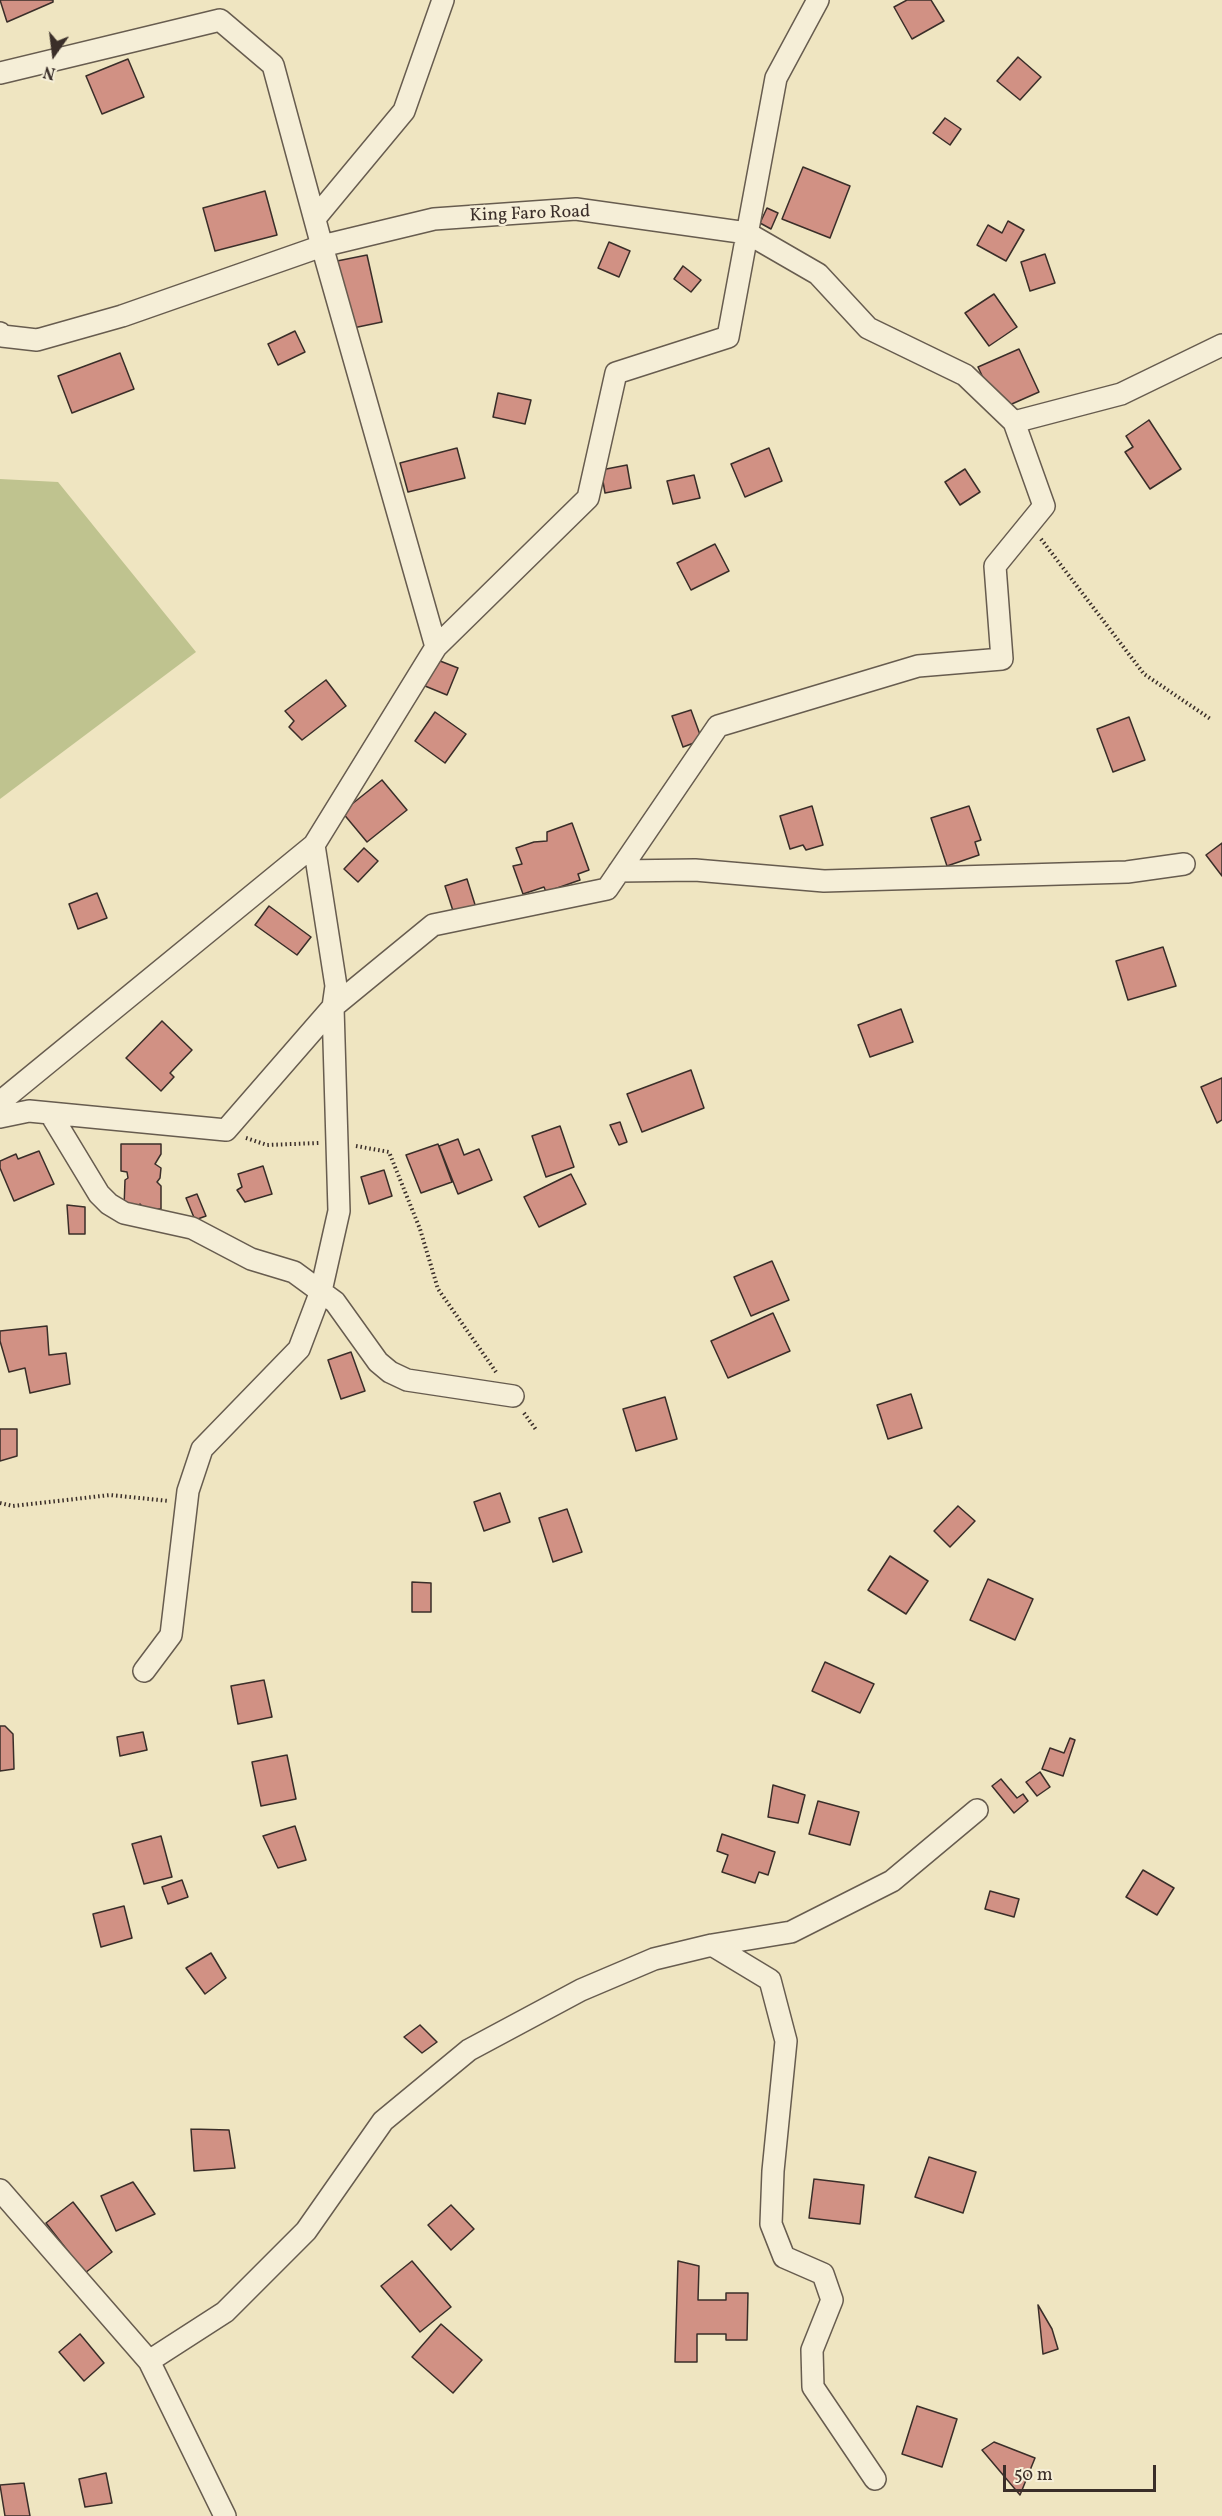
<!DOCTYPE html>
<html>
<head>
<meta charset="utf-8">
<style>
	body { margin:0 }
	#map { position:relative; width:1222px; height:2516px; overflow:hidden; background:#efe5c1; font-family:Vollkorn,serif }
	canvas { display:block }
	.north { position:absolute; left:24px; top:24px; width:60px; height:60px; -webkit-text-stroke:4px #f5eed7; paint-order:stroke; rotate:194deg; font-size:16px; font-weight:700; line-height:24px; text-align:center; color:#3a2e29 }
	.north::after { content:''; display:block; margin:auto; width:21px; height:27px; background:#3a2e29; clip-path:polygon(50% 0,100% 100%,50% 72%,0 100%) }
	.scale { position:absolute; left:1003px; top:2465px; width:153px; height:27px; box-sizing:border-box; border:3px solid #3a2e29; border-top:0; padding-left:8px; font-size:18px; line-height:21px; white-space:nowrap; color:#3a2e29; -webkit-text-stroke:4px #f5eed7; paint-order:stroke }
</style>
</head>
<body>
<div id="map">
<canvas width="1222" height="2516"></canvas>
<div class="north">N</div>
<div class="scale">50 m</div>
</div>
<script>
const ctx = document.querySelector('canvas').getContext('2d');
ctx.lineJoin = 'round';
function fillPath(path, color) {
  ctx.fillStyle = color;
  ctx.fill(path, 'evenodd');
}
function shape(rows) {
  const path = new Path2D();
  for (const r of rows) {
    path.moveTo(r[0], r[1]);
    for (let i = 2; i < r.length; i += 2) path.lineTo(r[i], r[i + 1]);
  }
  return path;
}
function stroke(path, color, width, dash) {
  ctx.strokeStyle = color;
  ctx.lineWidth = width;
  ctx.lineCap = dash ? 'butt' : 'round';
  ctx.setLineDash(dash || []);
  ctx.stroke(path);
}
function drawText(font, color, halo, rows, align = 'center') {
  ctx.font = font + ' Vollkorn,serif';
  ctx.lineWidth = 5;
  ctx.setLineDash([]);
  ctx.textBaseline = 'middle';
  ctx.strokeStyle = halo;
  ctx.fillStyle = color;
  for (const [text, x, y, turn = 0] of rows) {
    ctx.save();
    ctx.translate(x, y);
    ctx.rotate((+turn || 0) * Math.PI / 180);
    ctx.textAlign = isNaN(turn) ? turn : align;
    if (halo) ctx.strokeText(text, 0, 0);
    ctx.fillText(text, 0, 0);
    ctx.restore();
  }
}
fillPath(shape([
	[0,479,58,482,196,652,0,799]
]), '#bfc38f');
const building = shape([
	[0,0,53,0,53,2,7,22,0,0],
	[907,0,931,0,944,21,912,39,894,7,907,0],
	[1018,57,1041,77,1020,100,997,81,1018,57],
	[128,59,144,97,102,114,86,76,128,59],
	[945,118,961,129,950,145,933,133,945,118],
	[803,167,850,186,830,238,782,219,803,167],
	[265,191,277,235,215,251,203,208,265,191],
	[767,208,778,213,771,229,760,223,767,208],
	[1008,221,1024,230,1006,261,977,245,988,225,1002,233,1008,221],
	[609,242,630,251,619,277,598,268,609,242],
	[1045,254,1055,283,1030,291,1021,262,1045,254],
	[367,255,382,322,353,328,337,261,367,255],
	[683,266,701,280,691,292,674,279,683,266],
	[994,294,1017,327,989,346,965,313,994,294],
	[295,331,305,352,278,365,268,344,295,331],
	[1019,349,1039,392,1005,407,991,395,978,367,1019,349],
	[120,353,134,389,72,413,58,376,120,353],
	[498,393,531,400,525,424,493,417,498,393],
	[1149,420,1181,469,1150,489,1125,452,1133,447,1126,436,1149,420],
	[457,448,465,478,408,492,400,463,457,448],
	[769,448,782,481,745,497,731,464,769,448],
	[627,465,631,488,605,493,601,470,627,465],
	[965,469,980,492,960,505,945,482,965,469],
	[694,475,700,498,673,504,667,481,694,475],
	[715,544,729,571,691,590,677,563,715,544],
	[435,659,458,668,447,695,425,686,435,659],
	[326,680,346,706,302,740,289,727,294,721,285,711,326,680],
	[691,710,702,740,683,747,672,716,691,710],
	[435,712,466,734,445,763,415,741,435,712],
	[1129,717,1145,760,1113,772,1097,729,1129,717],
	[382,780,407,810,367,842,342,812,382,780],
	[812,806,823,845,806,850,803,845,790,849,780,816,812,806],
	[969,806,981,840,975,842,979,855,947,866,931,818,969,806],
	[572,823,589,870,578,874,580,880,546,892,544,887,523,894,513,866,522,864,516,848,534,842,547,841,547,832,572,823],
	[1222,843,1222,876,1206,855,1222,843],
	[364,848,378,861,358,882,344,869,364,848],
	[467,879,477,911,455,917,445,886,467,879],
	[97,893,107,918,78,929,69,904,97,893],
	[269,906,311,937,297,955,255,925,269,906],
	[1163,947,1176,986,1128,1000,1116,961,1163,947],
	[901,1009,913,1042,870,1057,858,1025,901,1009],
	[162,1021,192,1050,170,1073,174,1077,161,1091,126,1058,162,1021],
	[691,1070,704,1108,642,1132,627,1094,691,1070],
	[1222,1078,1222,1120,1217,1123,1201,1087,1222,1078],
	[620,1122,627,1142,619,1145,610,1125,620,1122],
	[560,1126,574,1167,546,1177,532,1136,560,1126],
	[458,1139,464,1155,479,1149,492,1180,458,1194,439,1146,458,1139],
	[121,1144,161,1144,161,1154,155,1164,161,1168,160,1178,157,1182,161,1186,161,1209,144,1209,140,1204,135,1208,124,1208,125,1180,128,1178,127,1172,121,1171,121,1144],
	[438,1144,452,1182,421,1193,406,1155,438,1144],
	[39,1151,54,1184,14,1201,0,1168,0,1161,16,1154,18,1159,39,1151],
	[263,1166,272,1194,245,1202,237,1190,242,1187,238,1174,263,1166],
	[384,1170,392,1196,369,1204,361,1177,384,1170],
	[571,1174,586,1204,539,1227,524,1197,571,1174],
	[197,1194,206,1216,195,1220,186,1198,197,1194],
	[67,1205,85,1207,85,1234,69,1234,67,1205],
	[772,1261,789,1300,751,1316,734,1277,772,1261],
	[773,1313,790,1351,728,1378,711,1341,773,1313],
	[47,1326,49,1355,66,1353,70,1384,30,1393,25,1368,9,1372,0,1341,0,1331,47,1326],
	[351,1352,365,1391,341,1399,328,1360,351,1352],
	[911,1394,922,1428,888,1439,877,1405,911,1394],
	[665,1397,677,1439,636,1451,623,1409,665,1397],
	[0,1429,17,1429,17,1456,0,1461,0,1429],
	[500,1493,510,1522,484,1531,474,1502,500,1493],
	[958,1506,975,1521,950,1547,934,1531,958,1506],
	[567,1509,582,1552,553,1562,539,1518,567,1509],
	[890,1556,928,1581,906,1614,868,1590,890,1556],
	[988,1579,1033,1599,1015,1640,970,1620,988,1579],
	[412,1582,431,1583,431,1612,412,1612,412,1582],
	[825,1662,874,1684,860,1713,812,1691,825,1662],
	[264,1680,272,1717,238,1724,231,1686,264,1680],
	[0,1726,5,1726,13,1734,14,1769,0,1771,0,1726],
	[143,1732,147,1750,120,1756,117,1737,143,1732],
	[1070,1738,1075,1740,1063,1776,1042,1769,1050,1748,1064,1753,1070,1738],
	[287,1755,296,1799,261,1806,252,1762,287,1755],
	[1040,1772,1050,1787,1037,1796,1026,1782,1040,1772],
	[1001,1779,1017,1798,1023,1794,1028,1801,1014,1813,992,1786,1001,1779],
	[773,1785,805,1795,798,1823,768,1817,773,1785],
	[818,1801,859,1812,850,1845,809,1834,818,1801],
	[295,1826,306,1860,278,1868,263,1836,295,1826],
	[722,1834,775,1852,768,1875,759,1872,755,1883,722,1872,728,1855,717,1851,722,1834],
	[161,1836,172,1877,144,1884,132,1844,161,1836],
	[1143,1870,1174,1888,1157,1915,1126,1897,1143,1870],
	[182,1880,188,1897,168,1904,162,1887,182,1880],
	[990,1891,1019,1899,1014,1917,985,1909,990,1891],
	[124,1906,132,1938,101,1947,93,1914,124,1906],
	[211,1953,226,1978,205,1994,186,1968,211,1953],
	[420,2025,437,2042,422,2053,404,2037,420,2025],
	[191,2129,229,2130,235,2168,194,2171,191,2129],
	[929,2157,976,2172,963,2213,915,2197,929,2157],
	[814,2179,864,2185,860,2224,809,2218,814,2179],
	[133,2182,155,2214,116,2231,101,2196,133,2182],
	[73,2202,112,2252,85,2273,46,2223,73,2202],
	[451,2205,474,2229,451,2250,428,2225,451,2205],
	[412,2261,451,2307,420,2332,381,2286,412,2261],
	[678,2261,699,2266,698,2300,726,2300,726,2293,748,2293,747,2340,726,2340,726,2334,697,2334,697,2362,675,2362,678,2261],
	[1038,2305,1052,2329,1058,2349,1043,2354,1038,2305],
	[441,2324,482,2360,453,2393,412,2357,441,2324],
	[80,2334,104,2363,84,2381,59,2352,80,2334],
	[917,2406,957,2419,942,2467,902,2454,917,2406],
	[994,2442,1035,2458,1020,2495,982,2450,994,2442],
	[106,2473,112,2503,85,2507,79,2479,106,2473],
	[24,2483,30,2516,5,2516,0,2485,24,2483]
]);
fillPath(building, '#d19184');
stroke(building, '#3a2e29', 1.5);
const minor = shape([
	[0,73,220,20,273,65,322,246,436,647,314,845,0,1102],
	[316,217,404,111,443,0],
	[0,333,2,336,37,340,122,316,322,246,434,219,576,209,747,233,818,274,868,328,965,375,1014,422],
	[436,647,588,498,616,373,728,337,776,78,818,0],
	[619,871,695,870,824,881,1127,872,1184,864],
	[50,1113,99,1194,109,1204,124,1213,192,1228,251,1259,294,1272,335,1302,378,1362,390,1372,407,1380,513,1396],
	[0,1117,29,1111,226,1130,333,1007,433,925,607,889,718,726,918,666,1002,659,995,566,1044,506,1014,422,1121,394,1222,345],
	[144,1671,171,1635,188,1491,202,1449,299,1349,321,1291,339,1211,333,1007,336,986,314,845],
	[712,1945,791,1932,892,1881,977,1810],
	[0,2190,149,2361,225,2516],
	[149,2361,225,2312,306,2231,383,2121,469,2050,581,1990,654,1959,712,1945,770,1980,786,2041,773,2171,771,2224,784,2257,823,2274,832,2300,812,2350,813,2387,875,2479]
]);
stroke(minor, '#675c4f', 24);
stroke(shape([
	[1041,539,1144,674,1212,720],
	[246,1138,267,1145,319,1143],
	[356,1146,389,1152,420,1229,438,1289,496,1372],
	[524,1413,537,1431],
	[0,1503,13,1506,110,1495,169,1501]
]), '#3a2e29', 4, [1.5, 3]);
stroke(minor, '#f5eed7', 21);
drawText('18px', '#3a2e29', '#f5eed7', [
	["King Faro Road",530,215,-2]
]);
</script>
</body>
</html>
